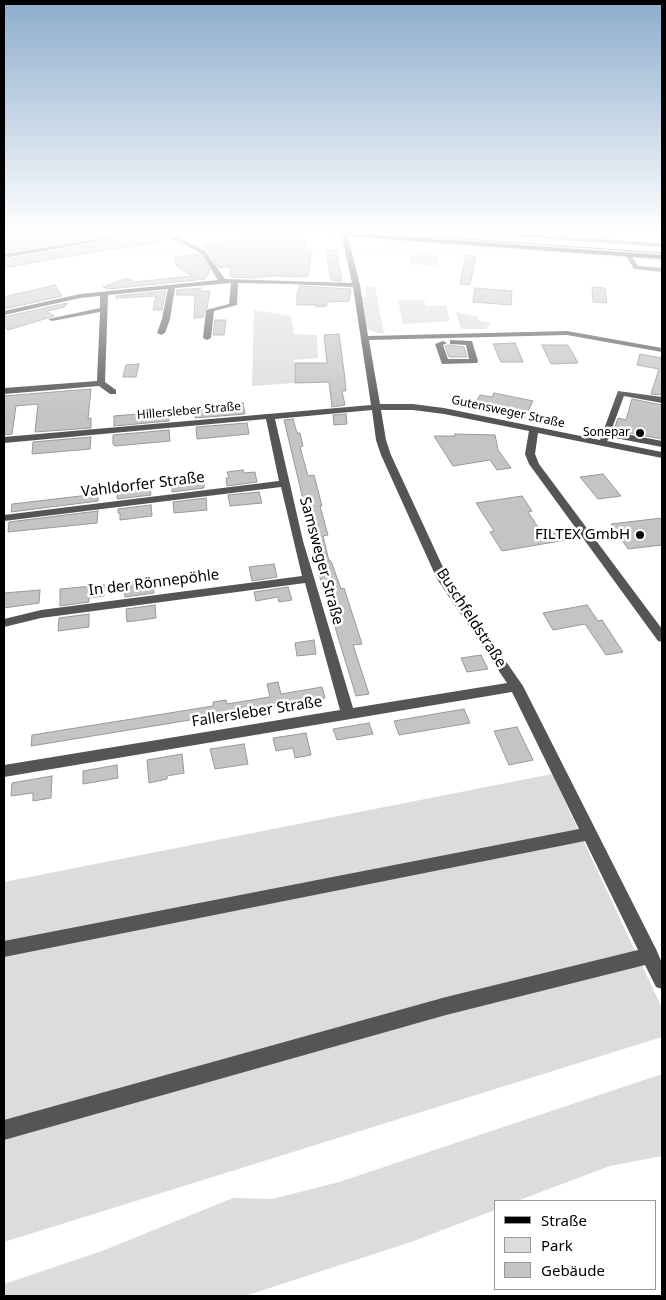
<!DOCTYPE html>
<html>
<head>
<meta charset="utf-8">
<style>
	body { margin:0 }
	#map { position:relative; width:666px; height:1300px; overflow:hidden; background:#fff; font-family:"Noto Sans",sans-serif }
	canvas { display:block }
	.frame { position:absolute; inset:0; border:5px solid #000; pointer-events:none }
	.legend { position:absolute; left:494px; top:1200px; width:162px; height:90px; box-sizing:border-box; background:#fff; border:1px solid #999; margin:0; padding:6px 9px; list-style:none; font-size:15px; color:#000 }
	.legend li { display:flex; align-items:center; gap:10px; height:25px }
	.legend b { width:25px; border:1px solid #999 }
</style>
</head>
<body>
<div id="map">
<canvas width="666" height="1300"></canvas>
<div class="frame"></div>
<ul class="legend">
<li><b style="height:6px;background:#000"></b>Straße</li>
<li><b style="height:14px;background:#dcdcdc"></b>Park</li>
<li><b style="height:14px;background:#c4c4c4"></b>Gebäude</li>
</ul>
</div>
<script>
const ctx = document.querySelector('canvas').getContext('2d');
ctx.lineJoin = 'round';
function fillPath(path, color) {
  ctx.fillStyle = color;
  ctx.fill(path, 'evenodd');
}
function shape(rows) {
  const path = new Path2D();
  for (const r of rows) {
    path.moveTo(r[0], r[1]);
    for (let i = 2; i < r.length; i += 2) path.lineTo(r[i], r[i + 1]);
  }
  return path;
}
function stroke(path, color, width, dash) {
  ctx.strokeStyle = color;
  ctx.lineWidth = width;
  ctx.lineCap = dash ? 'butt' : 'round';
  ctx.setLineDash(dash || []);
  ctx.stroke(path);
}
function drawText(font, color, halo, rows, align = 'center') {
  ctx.font = font + ' "Noto Sans",sans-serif';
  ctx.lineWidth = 5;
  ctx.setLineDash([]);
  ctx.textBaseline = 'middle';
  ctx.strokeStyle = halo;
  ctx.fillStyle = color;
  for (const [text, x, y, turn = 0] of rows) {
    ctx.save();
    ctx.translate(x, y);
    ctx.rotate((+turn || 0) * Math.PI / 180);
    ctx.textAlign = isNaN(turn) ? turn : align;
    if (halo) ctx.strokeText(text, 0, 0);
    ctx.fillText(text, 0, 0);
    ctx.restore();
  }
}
fillPath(shape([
	[412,253,440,255,436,266,408,264],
	[365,287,375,287,384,334,376,333,367,328,362,297,367,296],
	[398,300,424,300,426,306,446,305,450,321,403,324],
	[254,310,291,316,294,334,317,335,318,358,294,360,294,383,252,386],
	[456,312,479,317,477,320,491,323,486,329,461,329],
	[552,774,662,1008,662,1037,4,1242,4,882],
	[662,1074,662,1156,610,1166,517,1201,495,1201,495,1210,411,1242,245,1296,4,1296,4,1284,102,1251,233,1198,272,1199,339,1182]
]), '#dcdcdc');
const building = shape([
	[40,233,122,233,4,252,4,241,40,233],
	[147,233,156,233,160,243,111,249,4,268,4,260,145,235,147,233],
	[251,239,304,239,305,250,312,250,308,277,273,276,255,278,230,277,231,266,219,268,203,244,251,239],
	[326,250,336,250,342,281,331,280,326,250],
	[200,254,210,270,205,279,109,289,103,287,127,278,135,282,192,276,177,266,174,257,200,254],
	[466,255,476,256,470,285,460,284,466,255],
	[55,285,62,296,4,309,4,297,55,285],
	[300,286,351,289,349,301,326,302,327,306,316,307,316,305,297,305,297,294,300,286],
	[592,287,605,288,607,303,593,302,592,287],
	[201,288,199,291,210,291,207,308,205,309,203,317,194,318,195,295,176,295,177,290,201,288],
	[475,288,512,291,511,305,473,302,475,288],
	[166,291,162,310,153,310,156,296,116,298,116,296,166,291],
	[67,303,68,304,64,305,65,307,47,311,54,316,8,330,4,326,4,317,67,303],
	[215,320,226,320,224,335,213,335,215,320],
	[339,334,345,379,346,391,342,391,345,405,332,407,329,382,295,383,295,363,327,363,324,335,339,334],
	[515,343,523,362,501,362,493,344,515,343],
	[448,345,464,347,467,357,449,357,445,346,448,345],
	[542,345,568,345,578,363,551,364,542,345],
	[640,354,662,358,662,395,651,394,659,369,637,365,640,354],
	[139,364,136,377,123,377,126,365,139,364],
	[91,389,88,419,91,418,91,428,35,432,38,404,16,406,12,434,4,435,4,396,91,389],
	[494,393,533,401,524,419,472,408,480,395,492,397,494,393],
	[632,399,662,405,662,439,614,430,618,418,626,420,632,399],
	[243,403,245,414,195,418,194,407,243,403],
	[163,412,168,412,169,421,114,426,114,416,163,412],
	[346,414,347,424,334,425,333,415,346,414],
	[293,419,297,433,300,433,303,446,300,447,308,476,314,475,322,506,320,506,328,535,323,536,329,561,331,561,341,589,344,588,362,644,353,645,369,694,356,696,314,558,317,558,284,420,293,419],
	[247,423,249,434,197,439,196,427,247,423],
	[169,430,170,441,115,446,113,444,113,435,169,430],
	[455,434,495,435,498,450,511,468,497,470,490,460,453,466,434,436,455,436,455,434],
	[91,437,90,449,32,454,33,442,91,437],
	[243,470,244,473,255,472,257,482,227,486,226,478,229,478,227,472,243,470],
	[603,474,621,496,598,499,580,477,603,474],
	[204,482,204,488,172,492,172,486,204,482],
	[150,488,151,495,117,499,117,492,150,488],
	[259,492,262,503,230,506,228,495,259,492],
	[98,494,98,501,11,512,12,504,98,494],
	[522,496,532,511,528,512,542,533,565,529,572,539,502,551,490,532,494,531,476,503,522,496],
	[206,498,207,510,174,513,173,502,206,498],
	[151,505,152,516,120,520,120,513,118,513,118,509,151,505],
	[98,511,97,523,8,532,9,522,98,511],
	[662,518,662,545,628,549,611,524,662,518],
	[274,564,277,577,252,581,249,567,274,564],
	[153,580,154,593,125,597,124,584,153,580],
	[104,585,104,596,89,598,89,602,60,606,60,589,104,585],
	[288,587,292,600,279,602,278,597,256,601,254,592,288,587],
	[40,590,39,603,4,608,4,593,40,590],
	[155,605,156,618,127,622,126,609,155,605],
	[587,605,598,621,602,620,623,652,606,655,585,624,553,630,543,613,587,605],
	[89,614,89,627,58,631,59,618,89,614],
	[314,640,316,654,297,656,295,643,314,640],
	[481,655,488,669,467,672,461,658,481,655],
	[278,682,281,694,322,687,325,698,31,746,32,735,213,706,213,702,226,700,227,704,270,697,267,684,278,682],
	[464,709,470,723,399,735,394,721,464,709],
	[369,723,373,734,337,740,333,729,369,723],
	[517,727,533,760,509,765,494,731,517,727],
	[306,733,311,755,295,758,293,748,276,751,273,738,306,733],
	[244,744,248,764,215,769,210,749,244,744],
	[182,754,184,773,167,776,167,779,149,783,147,760,182,754],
	[117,765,118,778,83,784,83,771,117,765],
	[52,776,51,798,33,801,33,793,11,796,12,783,52,776]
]);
fillPath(building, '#c4c4c4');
stroke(building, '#999', 1);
const major = shape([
	[328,233,354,233,662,255,662,259,331,235,328,233]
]);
stroke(major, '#dbdbdb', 3);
fillPath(shape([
	[132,233,145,233,4,258,4,254,132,233],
	[161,233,169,233,205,251,225,279,352,283,341,233,347,233,360,285,368,336,567,331,662,348,662,352,567,335,369,340,380,404,413,404,444,408,600,440,618,391,662,397,662,403,624,396,611,431,662,441,662,447,610,437,607,441,662,452,662,458,538,433,535,454,539,464,662,629,662,642,658,641,529,464,525,454,529,431,444,414,413,410,381,410,386,440,391,455,448,578,523,686,656,949,662,963,662,989,656,987,645,965,446,1015,4,1140,4,1120,446,997,638,950,585,841,4,957,4,941,579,829,512,692,4,777,4,765,340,710,305,583,41,618,4,627,4,619,41,610,302,576,281,487,4,521,4,515,279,481,266,419,4,443,4,437,371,405,353,287,289,284,238,283,237,305,214,311,211,338,207,340,203,338,206,310,229,304,231,283,175,288,170,319,165,333,161,335,157,333,162,319,168,289,108,295,105,382,116,390,116,394,110,394,99,386,4,394,4,388,97,381,100,312,52,321,48,319,100,308,100,296,80,298,4,315,4,311,80,294,218,280,201,253,161,233],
	[372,410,376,440,381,455,437,579,507,683,353,708,303,541,275,419,372,410],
	[488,233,515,233,662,243,662,247,491,235,488,233],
	[626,253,630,253,638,266,662,268,662,272,634,269,625,254,626,253],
	[450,340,472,341,478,361,477,363,442,364,435,344,443,341,447,343,443,345,448,359,469,359,466,345,450,344,450,340]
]), '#555');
fillPath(major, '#000');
stroke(shape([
	[380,233,662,253]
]), '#000', 1);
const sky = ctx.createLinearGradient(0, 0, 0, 415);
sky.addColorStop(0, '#8cadcc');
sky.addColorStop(0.56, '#fff');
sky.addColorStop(1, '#ffffff00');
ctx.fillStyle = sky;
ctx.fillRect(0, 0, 666, 415);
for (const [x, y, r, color] of [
	[640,433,5,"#000"],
	[640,535,5,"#000"]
]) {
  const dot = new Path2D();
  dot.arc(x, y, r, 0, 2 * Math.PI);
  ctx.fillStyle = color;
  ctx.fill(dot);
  stroke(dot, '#fff', 2);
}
drawText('12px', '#000', '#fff', [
	["Hillersleber Straße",189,411,-5],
	["Gutensweger Straße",508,412,12]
]);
drawText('12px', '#000', '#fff', [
	["Sonepar",630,433]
], 'right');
drawText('15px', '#000', '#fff', [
	["Vahldorfer Straße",143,485,-7],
	["Samsweger Straße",321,561,75],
	["In der Rönnepöhle",154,583,-7],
	["Buschfeldstraße",471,618,57],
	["Fallersleber Straße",257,712,-9]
]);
drawText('15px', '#000', '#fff', [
	["FILTEX GmbH",630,535]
], 'right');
</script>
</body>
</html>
